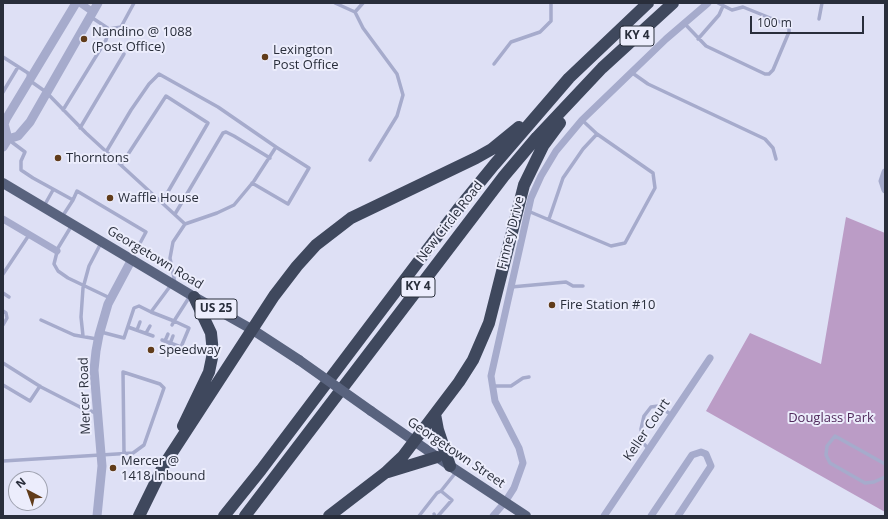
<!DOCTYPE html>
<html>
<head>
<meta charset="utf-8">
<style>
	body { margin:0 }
	#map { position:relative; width:888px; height:519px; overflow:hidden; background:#dee0f5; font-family:"Open Sans",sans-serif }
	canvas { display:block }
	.frame { position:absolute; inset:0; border:4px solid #292e3b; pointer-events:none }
	.north { position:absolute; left:8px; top:471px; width:40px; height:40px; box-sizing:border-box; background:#ecedfc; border:1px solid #9ea1af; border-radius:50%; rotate:319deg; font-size:11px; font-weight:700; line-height:16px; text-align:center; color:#292e3b }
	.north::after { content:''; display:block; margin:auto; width:14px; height:18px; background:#613c1a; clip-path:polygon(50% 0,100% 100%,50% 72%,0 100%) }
	.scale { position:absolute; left:750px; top:16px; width:114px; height:18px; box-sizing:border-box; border:2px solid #292e3b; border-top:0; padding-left:5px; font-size:12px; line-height:14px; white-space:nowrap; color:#292e3b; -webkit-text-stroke:3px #ecedfc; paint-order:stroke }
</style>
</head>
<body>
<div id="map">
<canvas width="888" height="519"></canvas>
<div class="frame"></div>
<div class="north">N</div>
<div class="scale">100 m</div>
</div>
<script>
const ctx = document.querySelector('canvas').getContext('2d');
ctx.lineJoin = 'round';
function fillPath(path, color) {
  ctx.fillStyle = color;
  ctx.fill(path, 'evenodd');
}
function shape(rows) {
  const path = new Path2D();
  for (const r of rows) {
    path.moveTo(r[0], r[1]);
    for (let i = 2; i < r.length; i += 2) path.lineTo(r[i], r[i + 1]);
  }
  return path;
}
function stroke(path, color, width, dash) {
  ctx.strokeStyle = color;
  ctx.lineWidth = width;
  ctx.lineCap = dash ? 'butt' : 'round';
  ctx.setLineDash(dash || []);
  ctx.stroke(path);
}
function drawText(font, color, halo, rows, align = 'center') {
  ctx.font = font + ' "Open Sans",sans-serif';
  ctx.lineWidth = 4;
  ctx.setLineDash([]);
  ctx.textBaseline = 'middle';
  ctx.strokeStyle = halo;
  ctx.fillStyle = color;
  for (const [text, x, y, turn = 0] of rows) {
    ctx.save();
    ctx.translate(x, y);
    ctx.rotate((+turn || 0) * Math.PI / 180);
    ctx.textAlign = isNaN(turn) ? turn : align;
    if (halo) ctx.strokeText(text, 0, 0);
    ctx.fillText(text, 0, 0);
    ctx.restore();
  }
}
fillPath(shape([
	[846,217,885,233,885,512,706,411,750,333,821,364]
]), '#bb9cc6');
stroke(shape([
	[335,3,355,12,363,3],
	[355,12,363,28,397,74,403,95,397,116,370,160],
	[91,17,109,29,121,27,134,3],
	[819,19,822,3],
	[684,23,706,46,765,74,769,74,773,70,789,32,789,29,785,24,743,7,732,10,718,3],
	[698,39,719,15,723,6],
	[3,57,28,73,29,80,46,92,86,133,185,224],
	[494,64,511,42,540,32,551,21,551,3],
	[631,72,648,84,765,139,773,148,776,159],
	[3,92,18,67],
	[63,110,106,40,109,29],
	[582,120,597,134],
	[80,128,124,54],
	[9,140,25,152,21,161,21,170,33,178,73,200,77,191,146,232,132,258],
	[106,152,131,110,149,84,159,74,218,107,276,147,254,181,234,205,217,213,185,224,173,242,170,258,175,283],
	[121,165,166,96,208,123,162,202],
	[252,183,288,204,309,168,276,147],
	[44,206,53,190],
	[528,211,611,246,625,243,655,188,653,173,597,134,583,149,563,178,549,219],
	[175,214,223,133,226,132,234,136,270,158],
	[62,217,73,200],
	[72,225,58,248,54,264,58,271,68,278,110,298],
	[3,274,29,235],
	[511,287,566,282,573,286,583,286],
	[3,293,9,297],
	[3,311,6,313,7,318,3,325],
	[151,312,174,321,190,296],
	[41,320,74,335,97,339],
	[128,327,153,336],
	[137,330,140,322],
	[101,332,124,338,134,308,139,306,151,312,171,285],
	[146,333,150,326],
	[83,336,81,317,83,288,89,266,101,243],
	[162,340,181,347,189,328,174,321,172,325],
	[165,341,168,334],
	[170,344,173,336],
	[3,363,41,387,80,407,96,413],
	[3,385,30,401,40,386],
	[493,386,511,386,523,378,529,377],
	[649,449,643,443,641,429,644,416,651,407,658,406,672,415],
	[3,461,133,453,144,445,164,388,160,384,123,372,124,453],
	[885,464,835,436,827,446,826,455,830,463,865,483,874,482,885,477],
	[434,514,435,516],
	[419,516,437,493,441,491],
	[438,516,452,500,441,491,457,471]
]), '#a6abcc', 3.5);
stroke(shape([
	[80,3,93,12],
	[885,172,882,181,885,190],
	[3,219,57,251],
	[493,516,505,502,514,488,523,463,519,448,495,401,491,376,531,198,541,176,556,151,582,120,666,39,708,3],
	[604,516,710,358],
	[651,516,692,455,701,452,706,454,711,466,678,516]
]), '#a6abcc', 7);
stroke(shape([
	[8,139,4,124,6,119,76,3],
	[3,147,8,139,18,136,30,122,98,3],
	[97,516,102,466,94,370,96,351,99,335,108,304,132,259]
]), '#a6abcc', 9);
stroke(shape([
	[3,183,191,295,253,330,299,360],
	[371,411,450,466,526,516]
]), '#59637e', 10);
stroke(shape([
	[435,414,438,430,450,466],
	[183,426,209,372,213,353,211,333,194,297],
	[388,472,437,457],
	[139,516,164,465,274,296,297,266,316,245,351,218,476,158,492,149,519,127],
	[224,516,261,470,458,209,494,165,569,78,648,3],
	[245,516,504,176,537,137,602,68,673,3],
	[329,516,385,473,403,456,459,382,473,360,489,323,524,185,543,146,560,123]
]), '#3f485d', 12);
stroke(shape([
	[299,360,371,411]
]), '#59637e', 10);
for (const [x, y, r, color] of [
	[84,39,4,"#613c1a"],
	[265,57,4,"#613c1a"],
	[58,158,4,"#613c1a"],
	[110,198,4,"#613c1a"],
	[552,305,4,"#613c1a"],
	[151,350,4,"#613c1a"],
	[113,468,4,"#613c1a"]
]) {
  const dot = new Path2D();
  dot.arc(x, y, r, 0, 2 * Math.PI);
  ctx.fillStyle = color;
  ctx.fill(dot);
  stroke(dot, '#ecedfc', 1.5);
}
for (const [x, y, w] of [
	[637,36,34],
	[418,287,34],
	[216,309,42]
]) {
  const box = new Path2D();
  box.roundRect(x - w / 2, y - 10, w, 20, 3);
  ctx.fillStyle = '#ecedfc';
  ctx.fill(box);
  stroke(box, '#292e3b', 1);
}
drawText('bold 12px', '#292e3b', null, [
	["KY 4",637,36],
	["KY 4",418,287],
	["US 25",216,309]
]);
drawText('13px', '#292e3b', '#ecedfc', [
	["Nandino @ 1088",92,32],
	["(Post Office)",92,47],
	["Lexington",273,50],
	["Post Office",273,65],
	["Thorntons",66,158],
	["Waffle House",118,198],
	["Fire Station #10",560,305],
	["Speedway",159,350],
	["Mercer @",121,461],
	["1418 Inbound",121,476]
], 'left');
drawText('13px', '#292e3b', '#ecedfc', [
	["New Circle Road",450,222,-52],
	["Finney Drive",511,233,-76],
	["Georgetown Road",155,258,31],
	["Mercer Road",85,396,-92],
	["Keller Court",647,430,-56],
	["Georgetown Street",456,453,34]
]);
drawText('13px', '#512a5c', '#ecedfc', [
	["Douglass Park",831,418]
]);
</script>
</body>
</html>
